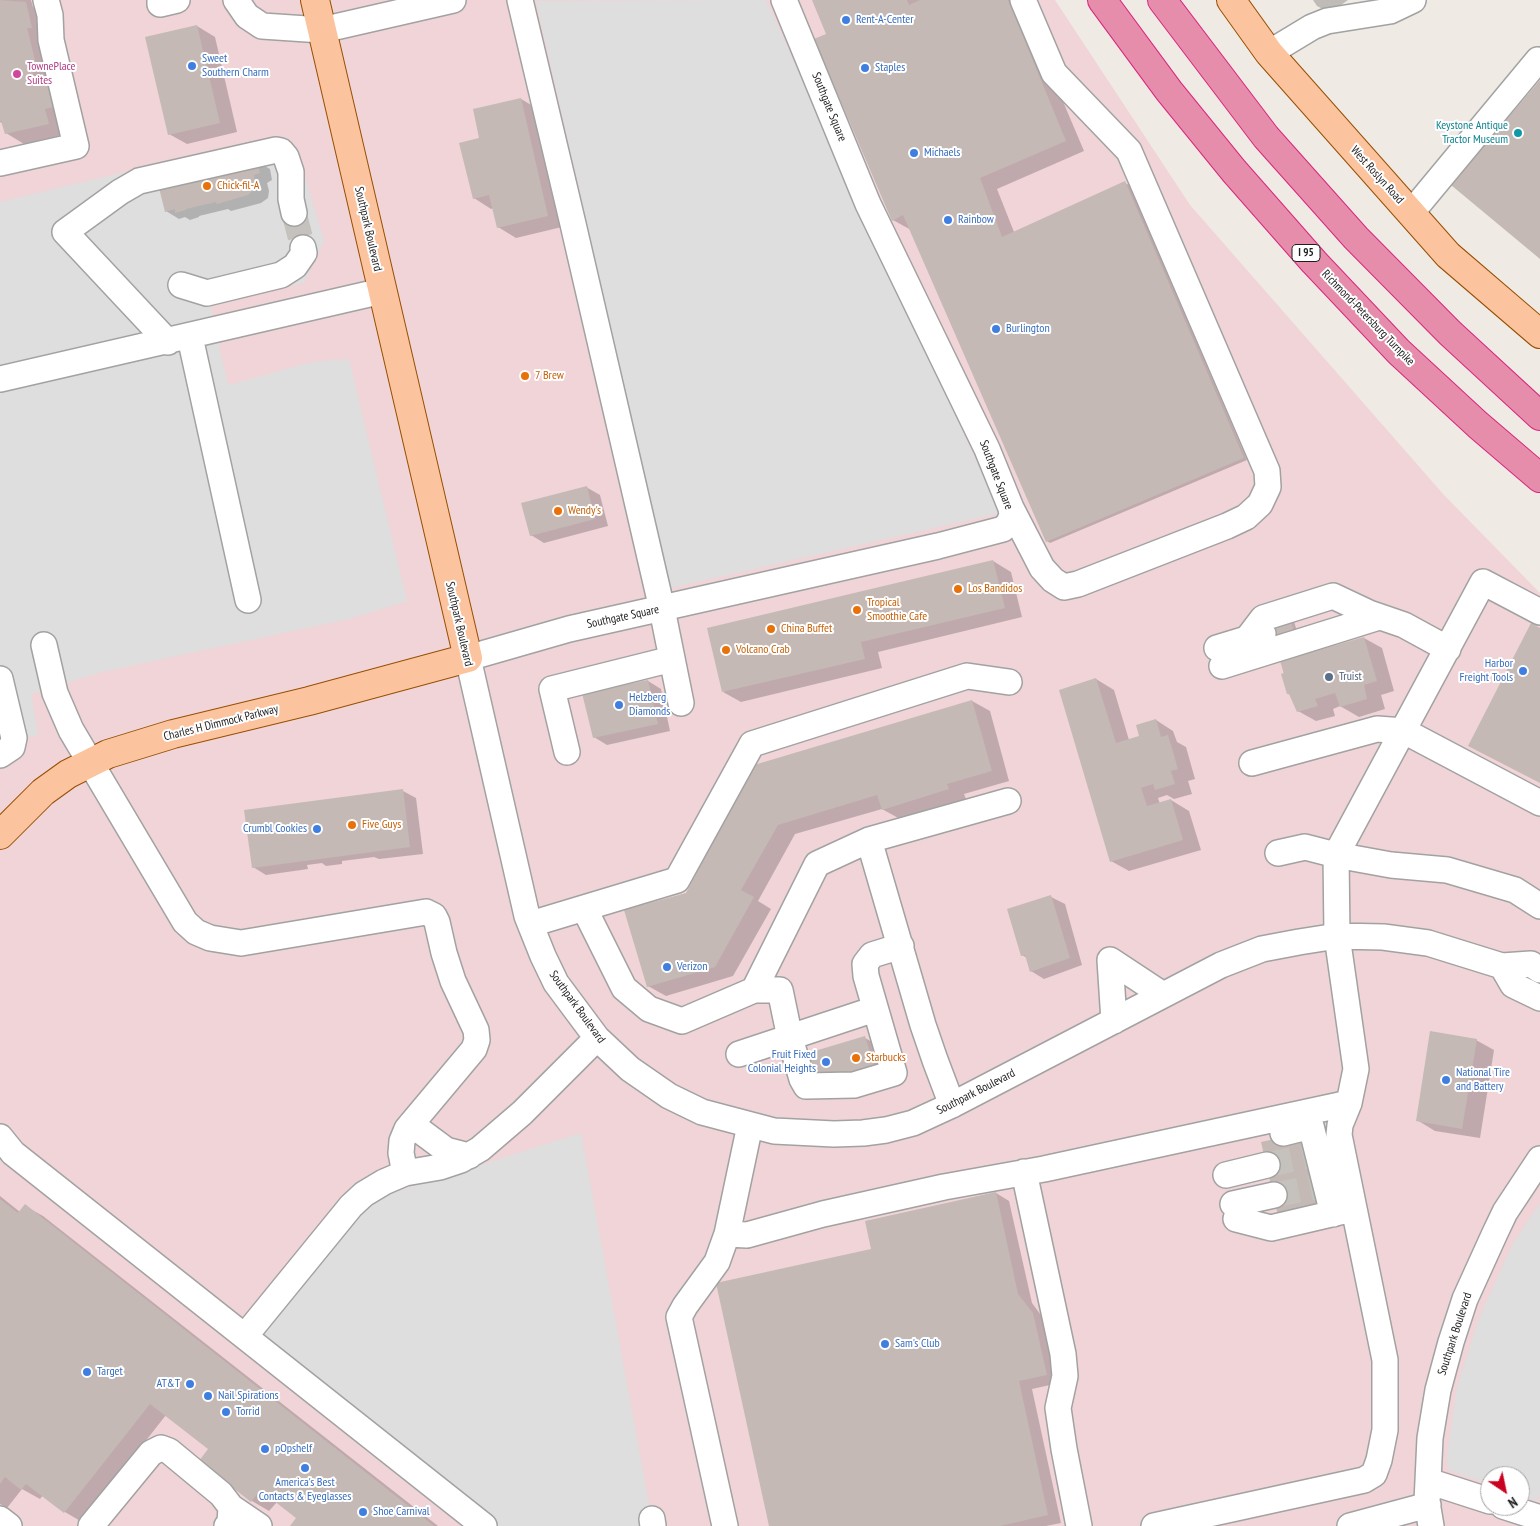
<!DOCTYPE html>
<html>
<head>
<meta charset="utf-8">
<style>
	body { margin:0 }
	#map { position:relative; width:1540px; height:1526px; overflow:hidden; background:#efeae4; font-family:"PT Sans Narrow",sans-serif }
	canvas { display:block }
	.north { position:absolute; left:1480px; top:1466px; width:50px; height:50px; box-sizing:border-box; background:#fff; border:1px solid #a5a5a5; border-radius:50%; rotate:146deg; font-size:14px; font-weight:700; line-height:20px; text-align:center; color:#1e1e1e }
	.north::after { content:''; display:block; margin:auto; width:18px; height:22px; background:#ca0221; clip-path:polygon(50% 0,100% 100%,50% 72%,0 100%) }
</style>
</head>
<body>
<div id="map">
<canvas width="1540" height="1526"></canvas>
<div class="north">N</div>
</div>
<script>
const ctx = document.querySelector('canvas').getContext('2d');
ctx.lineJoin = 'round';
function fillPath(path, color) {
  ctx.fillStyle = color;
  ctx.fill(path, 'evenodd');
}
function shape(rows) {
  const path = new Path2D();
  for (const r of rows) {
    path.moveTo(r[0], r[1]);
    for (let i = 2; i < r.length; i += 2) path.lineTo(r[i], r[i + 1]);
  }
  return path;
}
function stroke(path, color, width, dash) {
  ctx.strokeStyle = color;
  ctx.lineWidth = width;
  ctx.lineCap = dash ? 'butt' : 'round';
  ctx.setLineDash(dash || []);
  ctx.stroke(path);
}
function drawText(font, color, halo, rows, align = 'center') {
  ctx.font = font + ' "PT Sans Narrow",sans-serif';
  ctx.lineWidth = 4;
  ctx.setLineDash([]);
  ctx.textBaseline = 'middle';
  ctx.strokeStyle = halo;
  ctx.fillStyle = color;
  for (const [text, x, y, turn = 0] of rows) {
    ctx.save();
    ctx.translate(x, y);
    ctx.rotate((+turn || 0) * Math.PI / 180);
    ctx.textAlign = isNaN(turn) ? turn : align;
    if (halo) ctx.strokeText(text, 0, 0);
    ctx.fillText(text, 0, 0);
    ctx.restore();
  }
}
fillPath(shape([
	[0,0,1055,0,1190,205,1444,495,1540,593,1540,1526,0,1526],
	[1490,1476,1520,1476,1520,1506,1490,1506]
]), '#f0d4d7');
fillPath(shape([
	[766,0,1000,513,671,588,536,1],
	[263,139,303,169,324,241,304,283,210,303,228,385,312,362,349,359,407,601,349,619,102,672,31,694,38,735,0,745,0,202],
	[581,1133,653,1526,470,1526,239,1349,351,1206],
	[1540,1203,1540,1494,1538,1501,1520,1495,1520,1476,1490,1476,1490,1484,1448,1470,1447,1456,1457,1387,1479,1318,1513,1243]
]), '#dedede');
fillPath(shape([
	[0,0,31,0,33,7,44,13,66,134,24,144,6,133,4,124,0,122],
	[813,0,1020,0,1084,151,997,189,1014,232,1125,183,1129,185,1247,460,1050,543,1047,541,911,230,893,220,828,34],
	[1313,0,1348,0,1330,13,1317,6],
	[197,26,215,37,237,132,187,144,169,134],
	[521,99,538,109,566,226,516,238,498,227,494,208,491,209,474,198,481,139],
	[257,162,270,169,272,180,267,183,269,191,268,198,261,203,231,211,228,209,199,216,199,217,190,220,185,217,179,219,166,211],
	[586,487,600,495,608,526,544,543,531,535],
	[993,561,1011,572,1022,617,878,652,882,668,741,702,723,692],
	[1293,618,1304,655,1364,638,1382,648,1394,691,1381,695,1385,709,1359,717,1340,706,1333,709,1335,716,1316,721,1298,711,1291,695,1288,694,1273,621],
	[1096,679,1114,690,1129,740,1140,737,1156,720,1173,731,1177,742,1186,747,1195,779,1188,781,1192,794,1174,799,1167,795,1158,798,1160,804,1171,800,1189,811,1201,850,1129,871,1111,861],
	[648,681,661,689,670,731,607,745,594,737],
	[972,701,990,711,1009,781,964,794,966,799,900,819,882,809,795,834,758,901,771,909,733,976,666,996,648,986,687,894,755,766],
	[403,791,416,798,423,854,379,859,374,857,342,861,342,864,326,866,322,863,307,865,308,869,266,875,253,867],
	[1051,897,1065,904,1082,965,1044,979,1031,971,1027,958,1022,955],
	[865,1038,874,1043,884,1076,826,1084],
	[1476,1040,1494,1050,1480,1138,1435,1131,1417,1120],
	[996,1193,1009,1201,1032,1303,1046,1322,1059,1383,1032,1389,1061,1523,1046,1526,770,1526,872,1250],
	[0,1196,20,1212,25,1206,43,1216,438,1526,291,1526,297,1518,277,1502,269,1511,252,1501,210,1449,166,1415,82,1522,65,1512,43,1495,40,1499,22,1489,7,1508,0,1504]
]), '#0003');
fillPath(shape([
	[0,0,26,2,32,28,27,28,36,64,31,65,36,85,47,83,53,107,45,109,49,124,5,134,1,121,0,121],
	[812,0,907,0,909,5,920,0,1008,0,1066,141,980,178,1002,237,1125,181,1244,458,1046,542,903,215,892,221,814,39,826,34],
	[197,25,220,123,168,135,145,37],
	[1540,80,1540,259,1451,185],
	[521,98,548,216,497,228,489,195,473,199,459,143,479,138,473,109],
	[257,160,260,173,254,175,256,187,248,195,217,204,216,202,186,209,186,210,175,213,175,209,165,212,158,184],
	[587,486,595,519,530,536,521,503],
	[993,560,1005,608,861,642,865,659,722,692,707,628],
	[1289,615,1301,655,1364,637,1377,681,1364,685,1367,699,1340,707,1335,693,1315,699,1318,706,1297,712,1289,694,1287,694,1281,674,1284,673,1280,661,1283,660,1271,620],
	[1531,623,1540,628,1540,783,1468,746],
	[1096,678,1116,743,1139,736,1136,725,1156,719,1161,737,1168,735,1178,769,1171,771,1175,784,1155,790,1153,784,1141,788,1147,806,1171,799,1183,840,1110,862,1059,690],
	[648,680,658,724,593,738,582,693],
	[972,700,992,771,947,784,949,789,882,810,877,795,778,825,741,890,754,897,715,967,647,987,624,910,686,893,754,765],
	[403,789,410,847,252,868,244,810],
	[1051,895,1070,958,1030,972,1025,955,1021,956,1007,909],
	[1430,1031,1477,1039,1462,1129,1416,1121],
	[865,1036,876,1072,846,1081,844,1071,816,1080,808,1053],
	[1302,1133,1320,1210,1279,1220,1261,1142],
	[996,1192,1018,1294,1033,1313,1047,1375,1019,1381,1048,1515,1000,1526,769,1526,716,1283,871,1249,865,1221],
	[0,1199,18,1213,25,1204,434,1526,290,1526,296,1518,260,1490,251,1502,199,1461,208,1449,150,1404,64,1513,26,1484,21,1490,5,1477,0,1484]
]), '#c4b9b4');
stroke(shape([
	[294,213,303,248],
	[1267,1165,1308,1156],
	[1274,1195,1315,1187]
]), '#c5c1bc', 25, [25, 12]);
const minor = shape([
	[160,0,160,4,177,0],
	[236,0,247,16,262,26,322,30,453,0],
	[520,0,573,224,662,609,681,703],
	[784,0,868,204,987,449,1011,508,1012,515,1009,523,1003,529,938,546,569,629,468,658,527,916,543,956,556,983,597,1038,630,1069,669,1096,702,1112,774,1131,834,1134,863,1133,886,1130,913,1123,952,1105,1221,965,1262,949,1299,942,1337,936,1383,937,1428,943,1502,966,1531,964,1540,970],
	[1269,53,1312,27,1327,21,1390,11,1413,0],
	[0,163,76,146,51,40,50,15,46,0],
	[1411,213,1538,60],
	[181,285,207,293,281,275,295,266,304,253,303,248],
	[190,337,248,600],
	[168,342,65,232,120,192,139,181,276,150,281,151,286,157,291,172,291,199,294,213],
	[0,379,382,291],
	[1011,508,1042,568,1053,580,1064,587,1078,584,1227,526,1246,517,1260,504,1268,487,1267,471,1129,151,1054,73,1023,0],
	[1540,612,1483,582,1336,855,1391,865,1447,870,1515,890,1540,906],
	[1247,639,1263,618,1333,596,1369,613,1404,625,1448,649],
	[44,645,55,693,71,730,185,922,196,932,210,938,241,943,426,912,434,916,437,922,444,953,453,981,476,1030,477,1040,474,1049,407,1129,402,1141,401,1153,405,1173],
	[1217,648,1263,634],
	[1222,666,1379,617],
	[0,679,14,738,12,747,0,755],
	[567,752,552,689,672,659],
	[1252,763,1377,729,1404,731,1540,803],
	[869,840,923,1025,935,1060,952,1105],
	[584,908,624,988,649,1009,682,1021,754,990,817,864,869,840,1008,801],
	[531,924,677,880,752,744,967,676,1009,682],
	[1502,966,1513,985,1540,998],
	[754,990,780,990,790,1038,802,1079,806,1086,854,1085,894,1073,866,976,865,964,872,955,901,946],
	[1114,1021,1110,960,1163,995],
	[739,1054,875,1009],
	[411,1124,446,1150,469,1156],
	[1283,1133,1311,1126,1333,1214],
	[0,1137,13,1153,484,1526],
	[1024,1172,1063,1354,1065,1376,1058,1408,1064,1449,1079,1526],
	[1226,1175,1267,1165],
	[1233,1204,1274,1195],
	[1236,1219,1271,1228,1348,1210],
	[727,1234,747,1235,823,1214,944,1187,1044,1169,1349,1103],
	[245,1336,351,1206,364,1194,384,1182,405,1173,440,1167,461,1160,480,1149,522,1113,597,1038],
	[1428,1481,1490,1501],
	[1503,1506,1540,1518],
	[231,1507,259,1526],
	[0,1519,9,1526],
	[652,1519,653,1526],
	[91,1526,151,1453,161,1448,169,1451,221,1494,231,1507,230,1523,227,1526],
	[725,1526,679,1317,685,1306,717,1262,727,1234,750,1125],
	[1154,1526,1364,1480,1374,1474,1379,1460,1385,1430,1385,1360,1339,1135,1340,1125,1349,1103,1356,1069,1337,936,1336,855,1305,847,1278,853],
	[1350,1526,1428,1505],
	[1431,1526,1427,1502,1430,1438,1438,1390,1451,1342,1465,1299,1495,1233,1505,1212,1540,1159]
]);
const major = shape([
	[1231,0,1269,53,1448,255,1540,334],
	[0,835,43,792,68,774,108,754,173,734,309,701,468,658,315,0]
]);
const highway = shape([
	[1102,0,1169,91,1234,171,1314,262,1399,352,1478,425,1540,478],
	[1162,0,1266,137,1356,238,1450,333,1540,416]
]);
stroke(minor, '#a2a2a2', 28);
stroke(major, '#974f02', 30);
stroke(highway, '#d9267e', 30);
stroke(minor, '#fff', 25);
stroke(major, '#fbc49e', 28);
stroke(highway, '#e68dab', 28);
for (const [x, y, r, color] of [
	[846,20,5,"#3f7fe0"],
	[192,66,5,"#3f7fe0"],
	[865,68,5,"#3f7fe0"],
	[17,74,5,"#d1479c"],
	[1518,133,5,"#0f9aa8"],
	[914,153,5,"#3f7fe0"],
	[207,186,5,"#e8710a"],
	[948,220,5,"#3f7fe0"],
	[996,329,5,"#3f7fe0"],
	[525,376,5,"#e8710a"],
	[558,511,5,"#e8710a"],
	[958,589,5,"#e8710a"],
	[857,610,5,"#e8710a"],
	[771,629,5,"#e8710a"],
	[726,650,5,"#e8710a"],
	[1523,671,5,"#3f7fe0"],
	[1329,677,5,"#5c6f8a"],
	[619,705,5,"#3f7fe0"],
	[352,825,5,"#e8710a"],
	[317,829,5,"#3f7fe0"],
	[667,967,5,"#3f7fe0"],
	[856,1058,5,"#e8710a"],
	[826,1062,5,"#3f7fe0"],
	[1446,1080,5,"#3f7fe0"],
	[885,1344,5,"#3f7fe0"],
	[87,1372,5,"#3f7fe0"],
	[190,1384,5,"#3f7fe0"],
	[208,1396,5,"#3f7fe0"],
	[226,1412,5,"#3f7fe0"],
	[265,1449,5,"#3f7fe0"],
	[305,1468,5,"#3f7fe0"],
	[363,1512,5,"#3f7fe0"]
]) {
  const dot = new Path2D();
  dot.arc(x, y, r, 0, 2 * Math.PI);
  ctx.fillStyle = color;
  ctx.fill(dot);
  stroke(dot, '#fff', 2);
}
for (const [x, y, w] of [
	[1306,253,28]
]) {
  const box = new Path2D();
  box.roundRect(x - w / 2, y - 8.5, w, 17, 4);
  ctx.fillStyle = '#fff';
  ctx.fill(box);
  stroke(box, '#1e1e1e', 1);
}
drawText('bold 11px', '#1e1e1e', null, [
	["I 95",1306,253]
]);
drawText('12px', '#366cbe', '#fff', [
	["Rent-A-Center",856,20],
	["Sweet",202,59],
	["Southern Charm",202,73],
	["Staples",875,68],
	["Michaels",924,153],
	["Rainbow",958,220],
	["Burlington",1006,329],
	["Harbor",1513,664,"right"],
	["Freight Tools",1513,678,"right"],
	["Helzberg",629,698],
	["Diamonds",629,712],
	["Crumbl Cookies",307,829,"right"],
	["Verizon",677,967],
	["Fruit Fixed",816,1055,"right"],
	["Colonial Heights",816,1069,"right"],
	["National Tire",1456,1073],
	["and Battery",1456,1087],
	["Sam's Club",895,1344],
	["Target",97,1372],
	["AT&T",180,1384,"right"],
	["Nail Spirations",218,1396],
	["Torrid",236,1412],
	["pOpshelf",275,1449],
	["America's Best",305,1483,"center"],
	["Contacts & Eyeglasses",305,1497,"center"],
	["Shoe Carnival",373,1512]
], 'left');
drawText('12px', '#b23c85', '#fff', [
	["TownePlace",27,67],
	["Suites",27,81]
], 'left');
drawText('12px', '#1e1e1e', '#fff', [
	["Southgate Square",829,107,68],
	["West Roslyn Road",1377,175,48],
	["Southpark Boulevard",368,229,77],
	["Richmond-Petersburg Turnpike",1368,318,46],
	["Southgate Square",996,475,69],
	["Southgate Square",623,617,-12],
	["Southpark Boulevard",459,624,77],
	["Charles H Dimmock Parkway",221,723,-14],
	["Southpark Boulevard",577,1007,54],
	["Southpark Boulevard",976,1092,-27],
	["Southpark Boulevard",1455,1334,-72]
]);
drawText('12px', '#0d838f', '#fff', [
	["Keystone Antique",1508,126],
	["Tractor Museum",1508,140]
], 'right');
drawText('12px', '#c56008', '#fff', [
	["Chick-fil-A",217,186],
	["7 Brew",535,376],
	["Wendy's",568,511],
	["Los Bandidos",968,589],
	["Tropical",867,603],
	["Smoothie Cafe",867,617],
	["China Buffet",781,629],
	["Volcano Crab",736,650],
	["Five Guys",362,825],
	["Starbucks",866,1058]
], 'left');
drawText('12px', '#4e5e75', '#fff', [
	["Truist",1339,677]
], 'left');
</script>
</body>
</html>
